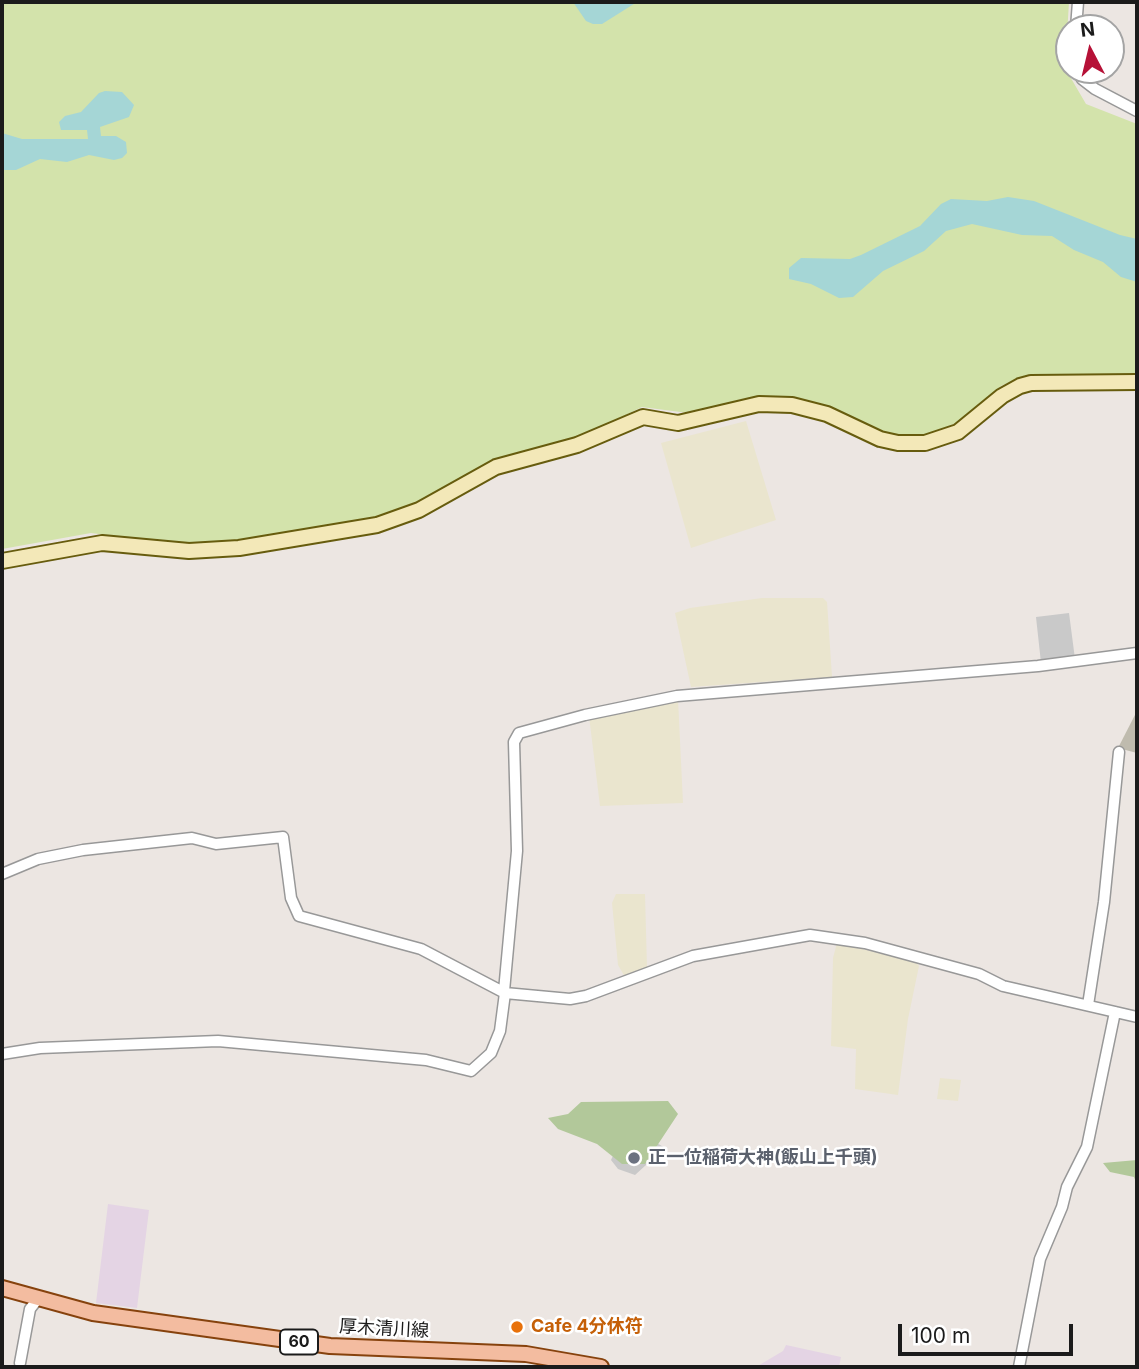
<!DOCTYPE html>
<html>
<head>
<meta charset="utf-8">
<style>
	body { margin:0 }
	#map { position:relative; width:1139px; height:1369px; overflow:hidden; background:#ece6e2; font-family:Inter,sans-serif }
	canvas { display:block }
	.frame { position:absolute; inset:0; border:4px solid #1b1b1b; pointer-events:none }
	.north { position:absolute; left:1055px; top:14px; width:70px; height:70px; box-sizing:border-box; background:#fff; border:2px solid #a4a4a4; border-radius:50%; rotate:353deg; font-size:19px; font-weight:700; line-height:28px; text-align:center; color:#1b1b1b }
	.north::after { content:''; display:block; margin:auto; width:24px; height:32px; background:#b61137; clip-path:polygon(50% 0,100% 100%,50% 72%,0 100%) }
	.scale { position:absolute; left:898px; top:1324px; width:175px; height:32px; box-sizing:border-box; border:4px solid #1b1b1b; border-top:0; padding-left:9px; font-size:21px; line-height:24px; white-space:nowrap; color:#1b1b1b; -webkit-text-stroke:5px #fff; paint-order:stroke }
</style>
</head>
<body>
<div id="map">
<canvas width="1139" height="1369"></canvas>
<div class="frame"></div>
<div class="north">N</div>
<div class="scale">100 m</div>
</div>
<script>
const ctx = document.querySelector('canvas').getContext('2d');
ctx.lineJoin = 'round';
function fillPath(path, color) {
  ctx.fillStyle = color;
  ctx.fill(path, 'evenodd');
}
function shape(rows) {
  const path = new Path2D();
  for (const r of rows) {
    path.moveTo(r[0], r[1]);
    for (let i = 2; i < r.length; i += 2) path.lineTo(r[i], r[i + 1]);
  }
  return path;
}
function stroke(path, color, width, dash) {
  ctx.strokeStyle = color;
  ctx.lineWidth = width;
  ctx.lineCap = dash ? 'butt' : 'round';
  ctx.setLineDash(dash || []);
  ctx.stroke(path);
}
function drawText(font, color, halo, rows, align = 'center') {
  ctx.font = font + ' Inter,"Noto Sans JP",sans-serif';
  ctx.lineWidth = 5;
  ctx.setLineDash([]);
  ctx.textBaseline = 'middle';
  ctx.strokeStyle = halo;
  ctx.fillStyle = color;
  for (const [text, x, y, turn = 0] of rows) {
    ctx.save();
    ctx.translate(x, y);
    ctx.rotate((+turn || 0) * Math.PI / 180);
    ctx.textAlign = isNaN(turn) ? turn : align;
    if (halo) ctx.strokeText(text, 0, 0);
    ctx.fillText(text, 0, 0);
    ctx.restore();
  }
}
fillPath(shape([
	[108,1204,149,1210,137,1308,96,1303],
	[786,1345,841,1357,839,1367,756,1367,783,1351]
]), '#e4d4e4');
fillPath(shape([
	[1069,613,1075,659,1041,663,1036,617],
	[657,1143,665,1148,665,1154,657,1155,635,1175,618,1169,611,1160,618,1145]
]), '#c9c9c9');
fillPath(shape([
	[1137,711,1137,753,1118,748]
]), '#bfbbae');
fillPath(shape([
	[746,421,776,520,691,548,661,443],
	[762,598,823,598,827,602,832,677,691,687,675,613,690,608],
	[678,699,683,803,600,806,589,716],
	[616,894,645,894,647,968,625,977,618,965,612,903],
	[837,943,916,962,919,966,908,1019,898,1095,855,1089,856,1049,831,1046,833,958],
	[940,1078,961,1080,958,1101,937,1099]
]), '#eae5ce');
fillPath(shape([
	[2,2,1069,2,1065,68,1086,104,1137,124,1137,374,1033,375,1016,379,1001,386,961,421,929,434,912,437,893,436,823,405,798,399,774,397,742,399,688,413,642,407,593,431,479,467,414,505,373,519,228,542,161,542,91,533,2,549]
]), '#d3e3ab');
fillPath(shape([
	[668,1101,678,1114,645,1164,622,1164,597,1144,558,1129,548,1118,568,1114,581,1102],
	[1137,1160,1137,1185,1134,1177,1110,1172,1103,1163]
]), '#b2c89a');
fillPath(shape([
	[573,2,637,2,602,24,593,24,586,21],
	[105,91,122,92,134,105,129,117,100,127,101,136,116,136,126,142,127,153,122,158,114,160,89,155,67,162,40,159,16,170,2,170,2,133,22,139,88,139,87,130,61,130,59,122,65,116,81,112,99,93],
	[1008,197,1034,201,1120,235,1137,239,1137,282,1121,277,1103,262,1074,250,1052,236,1022,235,972,224,946,231,924,251,883,271,853,297,839,298,811,284,789,279,789,268,801,258,850,259,861,255,920,226,941,204,951,199,987,201]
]), '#a5d6d6');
const street = shape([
	[1076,28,1078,2],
	[1077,70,1082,79,1095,89,1137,111],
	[2,874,38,859,83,850,192,838,216,844,283,837,291,898,299,916,421,949,505,993,570,999,586,996,693,956,810,935,865,943,979,974,1003,986,1137,1017],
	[504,991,517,851,514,742,519,733,585,715,677,696,1038,666,1137,653],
	[1088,1005,1104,902,1119,752],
	[2,1054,40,1048,218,1041,426,1060,471,1071,491,1053,500,1031,505,993],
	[20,1363,30,1309,37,1300],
	[1019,1367,1040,1259,1062,1207,1067,1187,1087,1147,1115,1012]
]);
const secondary = shape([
	[2,561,102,543,189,551,239,548,377,525,419,510,496,467,577,445,643,417,678,423,759,404,792,405,827,414,880,439,898,443,925,443,958,432,1002,396,1020,386,1031,383,1137,382]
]);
const primary = shape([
	[2,1288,93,1313,330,1346,526,1354,601,1367]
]);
stroke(street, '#989898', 13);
stroke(secondary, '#675c0e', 18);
stroke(primary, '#86420d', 18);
stroke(street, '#fff', 10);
stroke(secondary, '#f3e8b8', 14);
stroke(primary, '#f3bca0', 14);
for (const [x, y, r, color] of [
	[634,1158,7,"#6b7280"],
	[517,1327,7,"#e8710a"]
]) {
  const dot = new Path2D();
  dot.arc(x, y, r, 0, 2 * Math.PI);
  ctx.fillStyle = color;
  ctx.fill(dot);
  stroke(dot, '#fff', 2.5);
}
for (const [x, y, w] of [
	[299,1342,38]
]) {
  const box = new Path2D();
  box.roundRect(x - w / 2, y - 12.5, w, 25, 5);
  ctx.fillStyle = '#fff';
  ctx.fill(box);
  stroke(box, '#1b1b1b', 2);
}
drawText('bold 16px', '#1b1b1b', null, [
	["60",299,1342]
]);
drawText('bold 18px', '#5b616d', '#fff', [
	["正一位稲荷大神(飯山上千頭)",648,1158]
], 'left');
drawText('bold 18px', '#c56008', '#fff', [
	["Cafe 4分休符",531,1327]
], 'left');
drawText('18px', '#1b1b1b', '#fff', [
	["厚木清川線",384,1329,3]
]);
</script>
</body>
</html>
